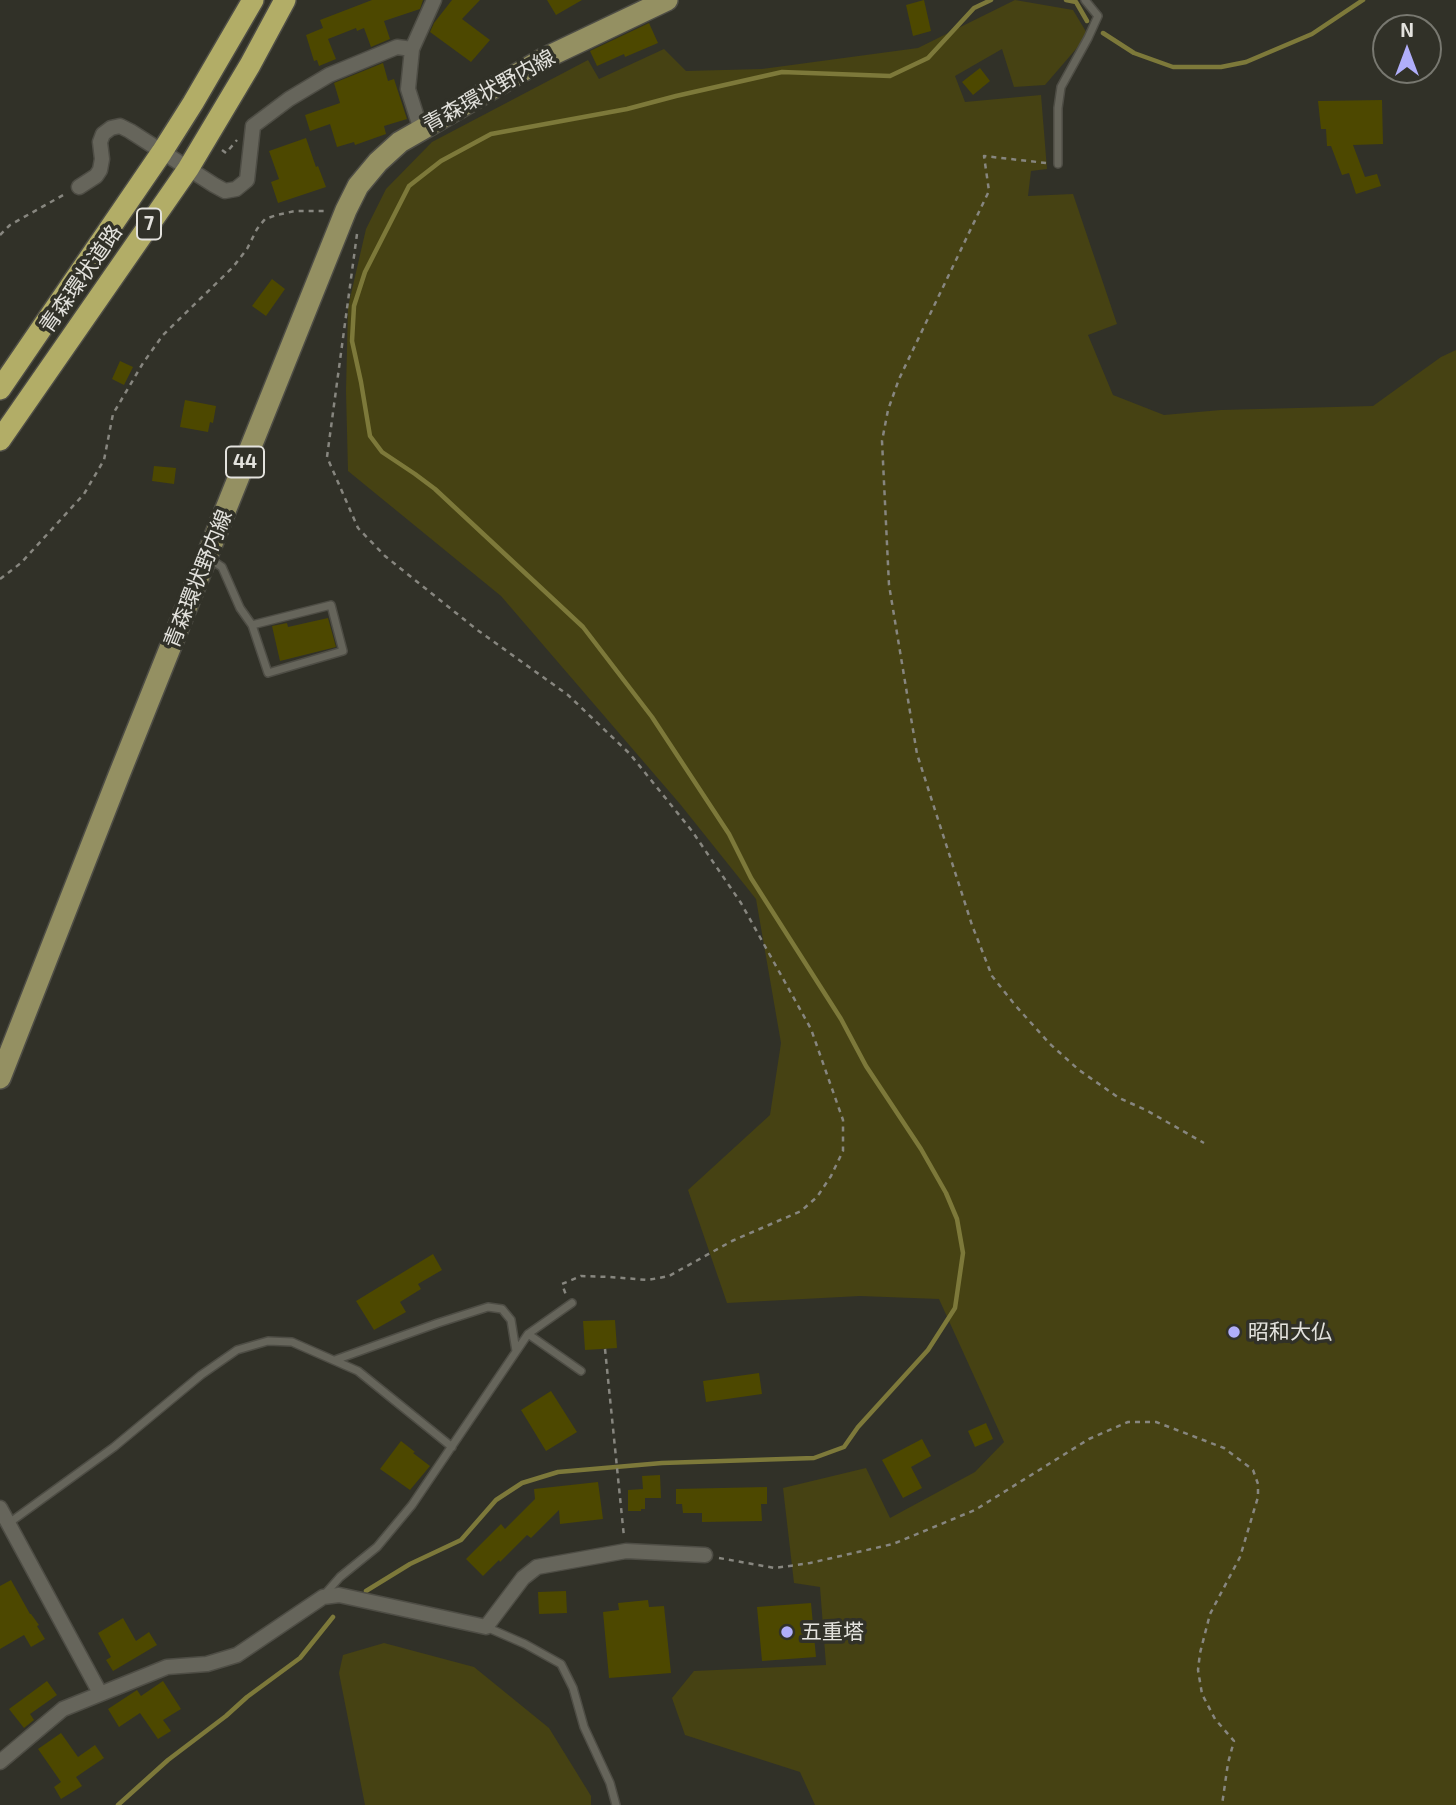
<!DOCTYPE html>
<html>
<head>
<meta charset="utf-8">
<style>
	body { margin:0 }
	#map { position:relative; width:1456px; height:1805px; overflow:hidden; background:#313128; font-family:"Exo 2",sans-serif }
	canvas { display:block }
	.north { position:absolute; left:1372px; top:14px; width:70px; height:70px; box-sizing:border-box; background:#313128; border:2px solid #787870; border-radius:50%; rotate:0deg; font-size:19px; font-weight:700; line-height:28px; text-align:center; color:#e3e2dd }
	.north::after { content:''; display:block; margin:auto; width:24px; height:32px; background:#b0aefa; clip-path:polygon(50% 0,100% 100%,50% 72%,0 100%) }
</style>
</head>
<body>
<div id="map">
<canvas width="1456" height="1805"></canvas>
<div class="north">N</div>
</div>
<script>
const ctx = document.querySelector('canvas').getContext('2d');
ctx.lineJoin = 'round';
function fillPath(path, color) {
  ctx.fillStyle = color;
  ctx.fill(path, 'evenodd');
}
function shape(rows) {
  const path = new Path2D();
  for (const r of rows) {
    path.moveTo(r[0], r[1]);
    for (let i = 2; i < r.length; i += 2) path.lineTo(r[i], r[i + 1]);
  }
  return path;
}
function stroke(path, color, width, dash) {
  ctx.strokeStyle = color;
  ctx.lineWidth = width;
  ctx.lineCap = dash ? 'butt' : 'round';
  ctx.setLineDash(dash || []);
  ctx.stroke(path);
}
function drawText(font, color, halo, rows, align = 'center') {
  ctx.font = font + ' "Exo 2","Noto Sans JP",sans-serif';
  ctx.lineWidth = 7;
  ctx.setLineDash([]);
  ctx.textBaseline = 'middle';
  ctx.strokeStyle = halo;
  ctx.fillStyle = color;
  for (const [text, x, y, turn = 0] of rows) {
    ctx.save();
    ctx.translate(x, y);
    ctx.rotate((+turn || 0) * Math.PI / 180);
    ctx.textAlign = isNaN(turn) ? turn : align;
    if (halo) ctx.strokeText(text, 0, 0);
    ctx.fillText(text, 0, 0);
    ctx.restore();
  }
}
fillPath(shape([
	[1015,0,1073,10,1088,35,1045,85,1014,87,1002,49,955,76,965,102,1041,95,1047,169,1031,171,1028,196,1073,194,1117,324,1088,335,1113,395,1164,415,1221,410,1373,406,1441,357,1456,350,1456,1805,815,1805,800,1772,685,1735,672,1698,694,1671,826,1665,820,1587,794,1583,783,1488,866,1468,890,1518,975,1472,1004,1442,939,1299,860,1296,727,1303,688,1190,770,1115,781,1043,756,899,680,804,501,596,348,471,346,391,348,307,366,229,386,189,432,142,588,60,599,79,664,49,686,71,762,69,918,48],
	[384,1643,474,1667,549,1728,591,1796,591,1805,365,1805,339,1673,343,1655]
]), '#464213');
stroke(shape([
	[1066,0,1076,2,1087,21],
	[1103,33,1134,53,1173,67,1221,67,1246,62,1312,34,1363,0],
	[366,1591,410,1564,461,1540,496,1500,522,1483,558,1472,662,1463,814,1458,844,1447,858,1427,928,1350,955,1308,963,1253,957,1219,946,1193,921,1149,866,1066,841,1019,751,878,729,834,652,717,583,627,435,489,415,474,382,452,370,436,361,382,352,341,354,306,365,272,409,186,441,161,491,134,627,109,676,96,782,72,890,76,928,58,974,8,991,0],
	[118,1805,168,1760,226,1716,247,1697,300,1658,333,1617]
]), '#7d793a', 4.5);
fillPath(shape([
	[372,0,423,0,420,9,384,21,390,39,371,47,364,28,357,31,356,28,328,39,336,59,319,66,317,60,314,61,306,35,323,28,320,20],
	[452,0,480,0,462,19,490,40,471,62,430,32,434,23],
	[547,0,582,0,556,15],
	[924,0,931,31,913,36,906,5],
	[649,23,658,43,625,57,624,54,597,66,590,51],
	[383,63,388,81,394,79,407,119,384,126,386,134,355,145,354,142,337,147,330,124,310,131,305,115,340,103,334,83],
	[980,68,990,81,973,95,962,82],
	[1382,100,1383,144,1353,145,1365,177,1377,174,1381,186,1356,194,1349,173,1342,175,1331,146,1327,146,1326,129,1321,129,1318,101],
	[306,138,316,167,318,166,326,187,278,203,271,182,279,179,269,151],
	[272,279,285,289,266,316,252,306],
	[120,361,133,367,124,385,112,379],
	[185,400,216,406,213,423,210,422,208,432,180,427],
	[154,466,176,468,174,484,152,481],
	[328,618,336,647,280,661,272,626,287,623,288,627],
	[433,1254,442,1270,418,1284,421,1289,400,1302,406,1312,374,1330,356,1301],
	[615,1320,617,1348,585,1350,583,1321],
	[759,1373,762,1394,706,1402,703,1381],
	[551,1391,577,1432,546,1451,521,1410],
	[986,1423,993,1439,975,1447,968,1431],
	[922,1439,931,1456,911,1467,922,1488,903,1498,882,1460],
	[401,1441,415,1452,413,1453,430,1466,410,1490,380,1469],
	[660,1475,661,1498,645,1498,645,1509,641,1509,641,1511,628,1511,628,1490,643,1489,642,1476],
	[598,1482,603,1519,560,1524,559,1510,531,1538,527,1535,500,1562,499,1560,483,1576,466,1559,501,1524,505,1529,535,1499,534,1489],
	[767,1487,767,1504,761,1504,762,1521,702,1522,702,1513,683,1513,682,1504,676,1504,676,1489],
	[11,1580,30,1614,31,1614,39,1625,37,1626,45,1639,31,1647,24,1635,0,1649,0,1586],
	[566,1591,567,1613,539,1614,538,1592],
	[648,1600,649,1607,664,1606,671,1673,609,1678,603,1612,619,1610,618,1603],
	[811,1603,816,1657,762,1661,757,1607],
	[123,1618,136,1641,149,1632,157,1645,113,1671,106,1660,111,1657,98,1633],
	[47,1681,57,1695,30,1714,34,1720,24,1728,9,1709],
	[163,1681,181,1709,163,1720,171,1731,158,1739,140,1713,119,1727,108,1709,137,1690,141,1696],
	[61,1733,78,1757,95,1745,104,1758,76,1777,82,1786,61,1799,54,1787,61,1782,38,1749]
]), '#4d4800');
const lane = shape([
	[1058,164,1058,108,1061,87,1088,38,1098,16,1085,0],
	[210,559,222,567,240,608,252,625,268,673,343,651,331,605,252,625],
	[528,1334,572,1303],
	[335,1360,438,1323,488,1307,502,1309,511,1320,516,1351],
	[9,1523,114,1447,201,1375,237,1350,268,1341,292,1342,358,1371,452,1447],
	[325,1594,340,1577,377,1547,412,1505,528,1334,581,1371],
	[486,1627,525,1644,561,1664,573,1688,584,1727,610,1783,616,1805]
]);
const street = shape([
	[421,130,408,89,412,49,434,0],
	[79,187,96,176,100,170,102,159,100,142,103,134,111,128,120,126,130,131,214,185,225,191,236,189,247,180,253,126,289,99,329,75,397,47,412,49],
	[0,1508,100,1693],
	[0,1762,63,1709,167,1667,207,1664,237,1655,323,1597,339,1595,486,1627,523,1578,537,1567,626,1551,705,1555]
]);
const primary = shape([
	[0,1078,119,775,346,210,358,186,378,162,400,142,421,130,543,59,667,0]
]);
const highway = shape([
	[0,389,162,152,193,103,253,0],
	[0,440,188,169,250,65,285,0]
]);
stroke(lane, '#4e4d45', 10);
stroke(street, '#4e4d45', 17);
stroke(primary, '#4e4d45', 24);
stroke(highway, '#4e4d45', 24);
stroke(shape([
	[222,150,226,153,237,140],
	[1046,163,984,156,989,191,899,379,888,410,882,441,889,585,917,754,972,925,992,976,1015,1005,1050,1044,1079,1070,1119,1098,1146,1110,1204,1143],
	[357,234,327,457,358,528,385,556,476,629,568,695,630,754,692,831,741,903,811,1029,843,1120,843,1151,831,1176,817,1197,801,1211,732,1241,669,1276,648,1280,610,1277,581,1276,562,1284,566,1295],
	[0,235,10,225,65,194],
	[0,579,21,563,84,494,104,460,113,414,143,363,163,335,233,267,247,249,257,229,265,219,277,215,295,211,327,211],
	[605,1349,624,1537],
	[719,1558,775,1568,810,1563,893,1544,975,1510,1089,1439,1128,1422,1156,1422,1224,1448,1253,1470,1258,1484,1258,1497,1240,1557,1210,1614,1200,1653,1198,1670,1202,1694,1215,1719,1234,1741,1228,1763,1222,1805]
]), '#87867f', 2.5, [5, 5]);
stroke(lane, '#66655b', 7);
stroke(street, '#66655b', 14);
stroke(primary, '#949062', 21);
stroke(highway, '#b2ad67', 21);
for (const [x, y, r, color] of [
	[1234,1332,7,"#b0aefa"],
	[787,1632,7,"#b0aefa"]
]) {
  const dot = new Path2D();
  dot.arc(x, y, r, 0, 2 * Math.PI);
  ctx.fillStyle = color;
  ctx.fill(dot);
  stroke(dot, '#313128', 2.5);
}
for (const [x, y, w] of [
	[149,224,24],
	[245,462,38]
]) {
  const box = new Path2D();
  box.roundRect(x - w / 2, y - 15.5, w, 31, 5);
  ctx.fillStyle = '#313128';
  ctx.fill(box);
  stroke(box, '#e3e2dd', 2);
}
drawText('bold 19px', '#e3e2dd', null, [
	["7",149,224],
	["44",245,462]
]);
drawText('21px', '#e3e2dd', '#313128', [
	["青森環状野内線",489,91,-29],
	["青森環状道路",81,279,-55],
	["青森環状野内線",198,579,-68]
]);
drawText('21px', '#e3e2dd', '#313128', [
	["昭和大仏",1248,1332],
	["五重塔",801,1632]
], 'left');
</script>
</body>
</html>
